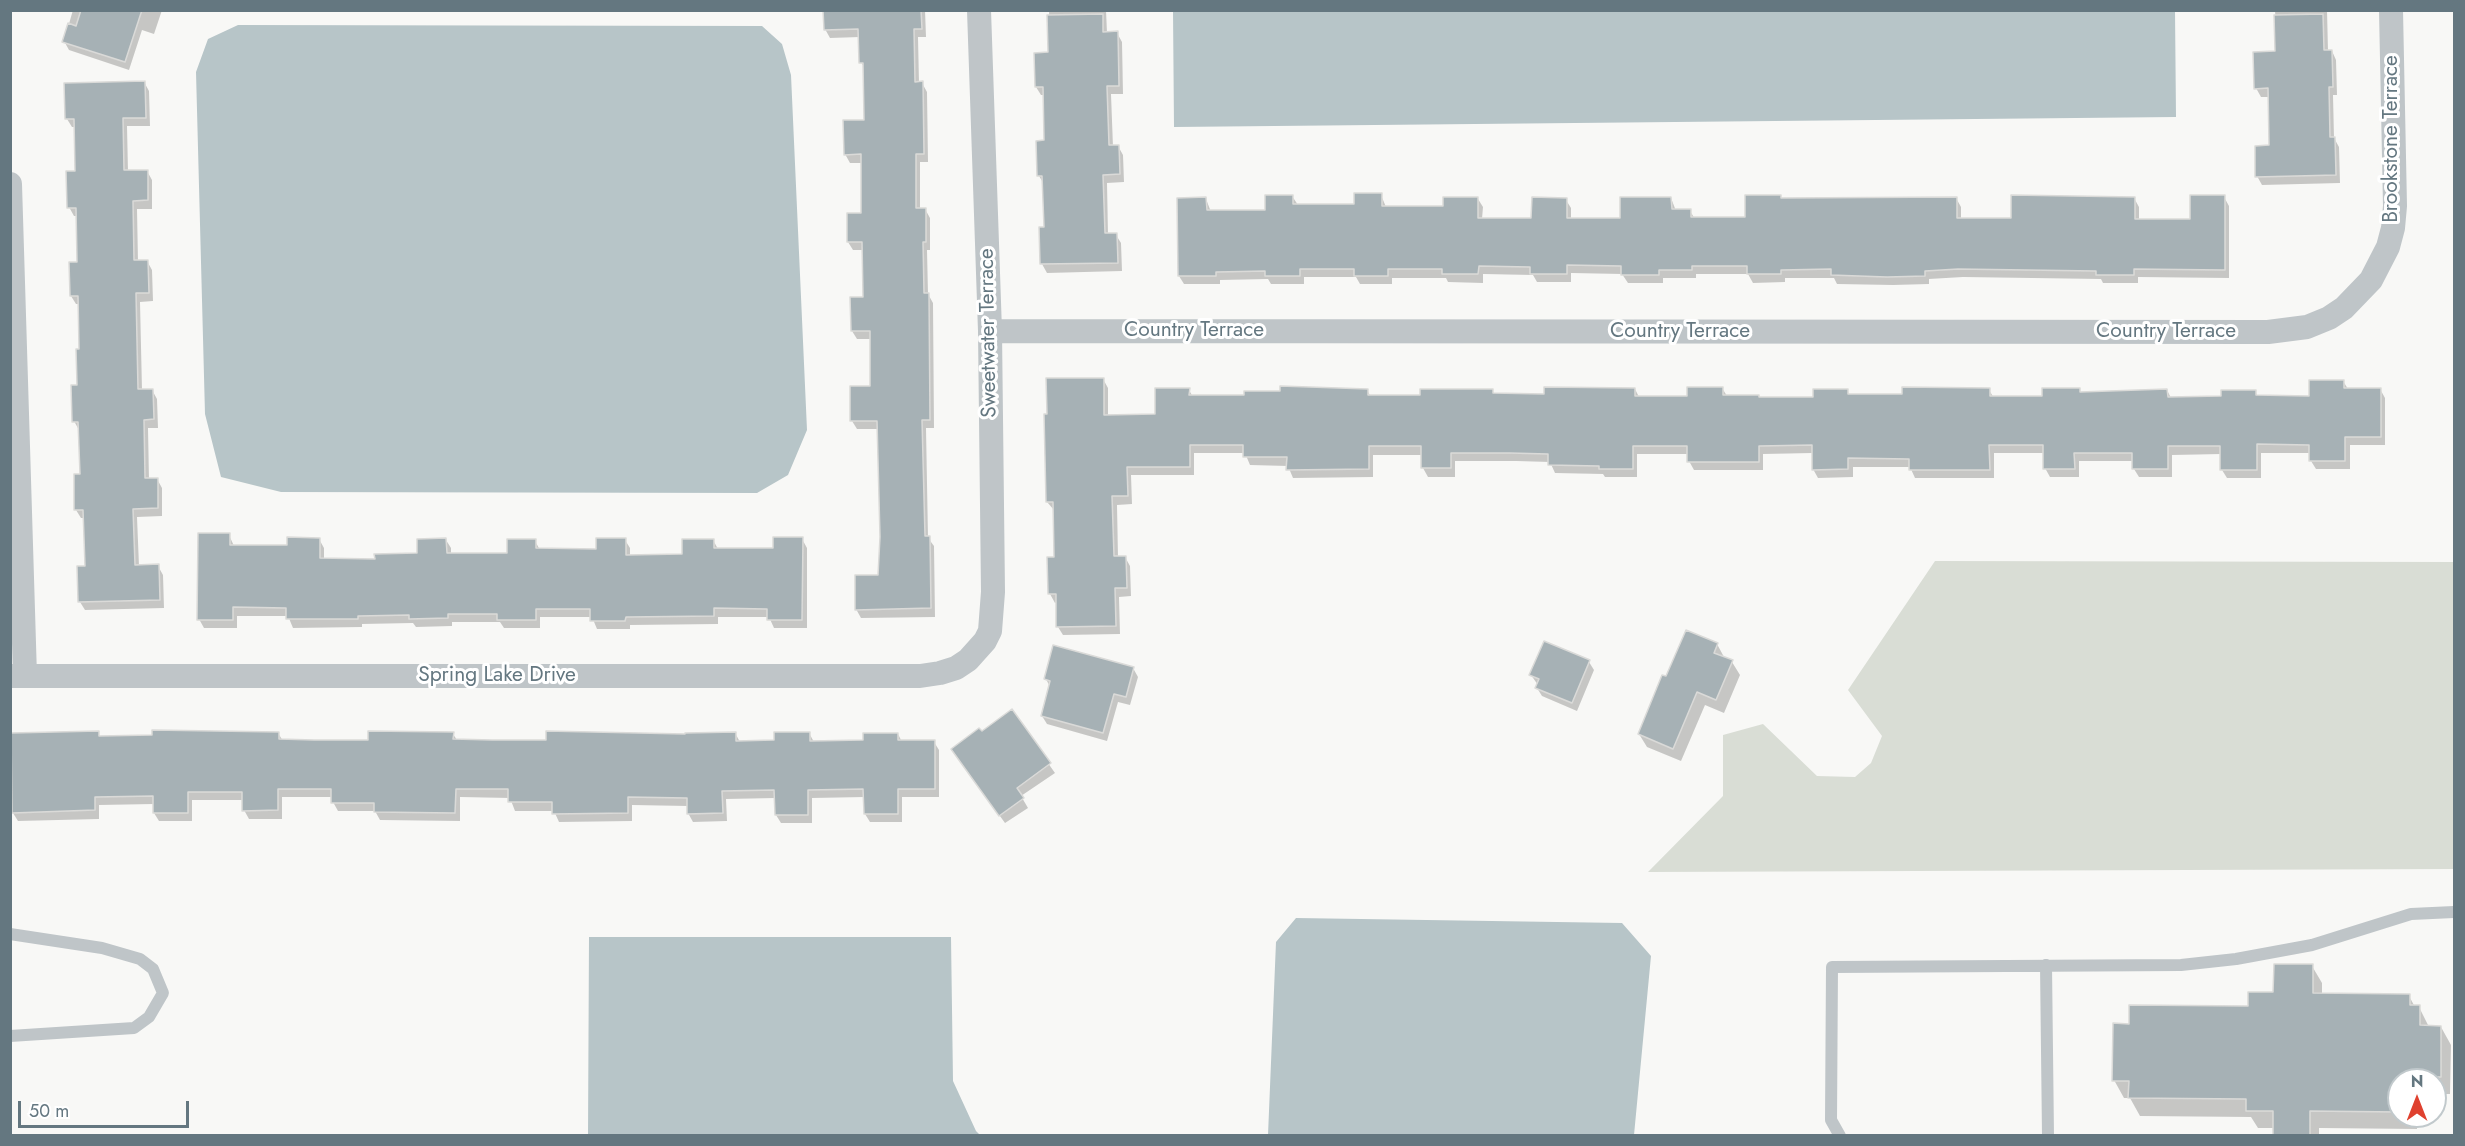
<!DOCTYPE html>
<html>
<head>
<meta charset="utf-8">
<style>
	body { margin:0 }
	#map { position:relative; width:2465px; height:1146px; overflow:hidden; background:#f8f8f6; font-family:Jost,sans-serif }
	canvas { display:block }
	.frame { position:absolute; inset:0; border:12px solid #647780; pointer-events:none }
	.north { position:absolute; left:2387px; top:1068px; width:60px; height:60px; box-sizing:border-box; background:#fff; border:2px solid #c1c9cc; border-radius:50%; rotate:0deg; font-size:16px; font-weight:700; line-height:24px; text-align:center; color:#647780 }
	.north::after { content:''; display:block; margin:auto; width:21px; height:27px; background:#df412f; clip-path:polygon(50% 0,100% 100%,50% 72%,0 100%) }
	.scale { position:absolute; left:18px; top:1101px; width:171px; height:27px; box-sizing:border-box; border:3px solid #647780; border-top:0; padding-left:8px; font-size:18px; line-height:21px; white-space:nowrap; color:#647780; -webkit-text-stroke:4px #fff; paint-order:stroke }
</style>
</head>
<body>
<div id="map">
<canvas width="2465" height="1146"></canvas>
<div class="frame"></div>
<div class="north">N</div>
<div class="scale">50 m</div>
</div>
<script>
const ctx = document.querySelector('canvas').getContext('2d');
ctx.lineJoin = 'round';
function fillPath(path, color) {
  ctx.fillStyle = color;
  ctx.fill(path, 'evenodd');
}
function shape(rows) {
  const path = new Path2D();
  for (const r of rows) {
    path.moveTo(r[0], r[1]);
    for (let i = 2; i < r.length; i += 2) path.lineTo(r[i], r[i + 1]);
  }
  return path;
}
function stroke(path, color, width, dash) {
  ctx.strokeStyle = color;
  ctx.lineWidth = width;
  ctx.lineCap = dash ? 'butt' : 'round';
  ctx.setLineDash(dash || []);
  ctx.stroke(path);
}
function drawText(font, color, halo, rows, align = 'center') {
  ctx.font = font + ' Jost,sans-serif';
  ctx.lineWidth = 6;
  ctx.setLineDash([]);
  ctx.textBaseline = 'middle';
  ctx.strokeStyle = halo;
  ctx.fillStyle = color;
  for (const [text, x, y, turn = 0] of rows) {
    ctx.save();
    ctx.translate(x, y);
    ctx.rotate((+turn || 0) * Math.PI / 180);
    ctx.textAlign = isNaN(turn) ? turn : align;
    if (halo) ctx.strokeText(text, 0, 0);
    ctx.fillText(text, 0, 0);
    ctx.restore();
  }
}
fillPath(shape([
	[1935,561,2454,562,2454,869,1648,872,1723,796,1723,735,1763,724,1817,776,1855,777,1871,763,1882,736,1848,690]
]), '#d9ddd5');
fillPath(shape([
	[1173,11,2175,11,2176,117,1174,127],
	[238,25,762,26,782,44,791,75,807,430,788,475,757,493,281,492,221,477,205,414,196,72,208,39],
	[1296,918,1622,923,1651,956,1634,1135,1268,1135,1276,942],
	[589,937,951,937,953,1081,976,1131,980,1135,588,1135]
]), '#b7c5c8');
fillPath(shape([
	[73,10,162,10,154,34,142,30,129,70,69,50,64,41],
	[825,10,925,10,926,37,918,37,919,83,922,83,927,92,928,162,920,162,920,209,925,209,930,218,930,250,927,250,928,294,933,303,934,428,926,428,928,538,934,546,935,617,861,618,856,609,880,576,881,537,879,429,857,429,852,421,872,387,871,339,857,339,852,331,865,298,864,250,853,250,848,242,863,214,863,163,850,163,845,154,865,121,865,69,861,62,860,37,830,38,825,29],
	[1049,10,1106,10,1107,33,1117,33,1122,42,1123,94,1111,94,1113,147,1118,146,1123,155,1124,182,1107,183,1108,235,1116,235,1121,243,1122,271,1047,273,1042,264,1041,228,1045,228,1044,184,1039,176,1045,142,1045,95,1041,95,1036,87,1050,54],
	[2275,10,2327,10,2328,51,2332,51,2336,60,2337,95,2333,95,2334,138,2339,147,2340,183,2262,185,2257,176,2271,147,2270,97,2261,97,2256,88,2277,53],
	[144,82,149,91,150,126,127,126,128,172,147,171,152,180,152,209,137,209,138,262,147,261,152,270,153,301,140,302,142,390,152,390,157,399,158,428,148,428,149,480,157,479,162,488,162,516,137,517,139,566,158,566,163,575,164,608,85,610,80,602,87,567,85,518,81,518,76,510,81,476,79,430,74,421,81,350,80,304,76,304,71,296,78,263,77,216,74,216,69,207,76,172,75,127,72,127,67,119],
	[1381,195,1386,207,1444,208,1478,199,1483,207,1482,219,1533,220,1566,200,1571,208,1571,219,1622,220,1671,198,1676,211,1690,211,1695,219,1747,219,1782,199,1956,198,1961,207,1961,220,2013,220,2134,198,2139,207,2139,220,2191,220,2224,197,2229,206,2229,278,2138,277,2138,283,2103,283,2101,279,1963,277,1929,279,1929,284,1893,285,1837,284,1834,278,1785,278,1785,282,1753,283,1748,274,1696,274,1696,278,1663,278,1663,283,1628,283,1622,274,1571,273,1571,282,1537,282,1533,275,1483,274,1483,283,1448,282,1446,278,1392,278,1392,284,1360,284,1356,277,1304,277,1304,284,1271,284,1268,279,1220,280,1220,284,1184,284,1179,276,1206,199,1211,212,1267,211,1292,196,1298,205,1355,205],
	[1103,379,1108,388,1108,417,1156,416,1189,390,1193,397,1245,397,1367,390,1371,397,1422,397,1492,390,1495,395,1545,395,1635,389,1639,397,1689,397,1722,388,1727,396,1759,398,1815,398,1847,391,1850,395,1903,395,1989,390,1994,398,2044,398,2079,389,2081,393,2167,390,2171,398,2222,398,2255,391,2258,397,2310,397,2343,381,2348,389,2380,389,2385,398,2385,445,2350,445,2350,469,2316,469,2311,461,2311,453,2261,453,2261,478,2227,478,2222,470,2222,454,2172,455,2172,477,2139,477,2134,469,2133,461,2079,461,2079,477,2050,477,2045,468,2045,453,1994,453,1994,478,1915,478,1910,467,1853,467,1853,477,1818,478,1813,469,1813,453,1763,454,1763,470,1694,470,1689,461,1689,454,1637,454,1637,477,1605,477,1603,474,1555,473,1550,462,1516,461,1455,461,1455,477,1428,477,1423,468,1423,455,1373,455,1373,477,1293,478,1288,466,1250,465,1245,453,1194,453,1194,475,1131,475,1132,504,1117,505,1118,557,1125,557,1130,566,1131,596,1119,597,1120,634,1063,635,1058,627,1057,602,1055,603,1050,594,1049,559,1055,559,1054,510,1047,502],
	[229,535,234,546,288,547,319,539,324,548,324,560,376,560,418,555,446,540,451,548,451,555,508,555,535,541,540,550,598,550,625,540,630,548,630,556,684,556,713,540,718,549,775,550,802,539,807,548,807,628,774,628,769,617,718,617,718,624,630,625,630,629,597,629,592,617,540,617,540,628,504,628,500,622,452,622,452,626,416,627,413,623,362,624,362,627,293,628,288,616,237,616,237,628,204,628,199,619],
	[1717,644,1724,657,1732,662,1740,675,1724,713,1705,705,1681,761,1647,747,1639,734,1667,678],
	[1589,662,1594,670,1577,711,1542,696,1537,688,1538,685,1531,675],
	[1133,668,1138,677,1130,705,1118,702,1107,741,1047,724,1042,716,1050,687,1046,679],
	[1012,712,1055,773,1021,796,1028,808,1005,823,958,758,981,733],
	[98,733,101,738,278,733,283,741,369,741,453,734,457,740,547,742,735,733,740,742,776,741,809,733,814,742,865,742,898,734,902,742,934,742,939,750,939,797,902,797,902,822,870,822,865,814,865,797,812,798,812,823,781,823,776,815,776,798,726,799,727,821,693,822,688,813,688,806,632,805,632,821,559,822,554,811,515,811,510,798,460,797,460,821,380,820,375,811,338,811,333,802,333,797,282,797,282,819,249,819,244,810,243,800,192,800,192,821,159,821,154,813,154,804,99,805,99,819,18,821,13,813,13,797,10,797,10,741],
	[2312,966,2322,983,2322,995,2409,996,2415,1007,2419,1007,2429,1027,2441,1027,2451,1045,2450,1094,2435,1094,2435,1080,2399,1080,2399,1116,2428,1116,2428,1118,2417,1118,2417,1129,2319,1128,2319,1136,2274,1136,2274,1128,2258,1128,2251,1117,2140,1116,2130,1098,2124,1098,2114,1080,2130,1025,2249,1008,2275,994]
]), '#0003');
const building = shape([
	[81,10,142,10,125,62,62,42,68,23,76,26,81,10],
	[823,10,921,10,922,29,914,29,915,82,923,81,924,154,916,154,916,208,926,208,926,242,923,242,924,293,929,293,930,420,922,420,925,536,930,536,931,608,855,610,855,575,878,575,880,537,877,421,850,421,850,386,870,386,870,331,851,331,850,297,863,297,862,242,847,242,847,213,861,213,861,154,844,155,843,120,864,120,863,63,859,63,858,29,824,30,823,10],
	[1103,14,1103,32,1118,31,1119,86,1107,86,1109,145,1119,145,1120,174,1103,175,1105,233,1117,233,1118,263,1040,264,1039,227,1044,227,1042,176,1037,176,1036,141,1044,140,1043,87,1035,87,1034,53,1048,52,1047,15,1103,14],
	[2323,14,2324,50,2332,50,2333,87,2329,87,2330,137,2335,137,2336,175,2255,177,2255,146,2269,145,2268,88,2254,89,2253,52,2275,51,2274,15,2323,14],
	[145,81,146,118,123,118,124,170,148,170,148,200,133,201,134,260,148,260,149,293,136,293,138,389,153,389,154,419,144,420,145,478,158,478,158,508,133,509,135,565,159,564,160,600,78,602,77,566,85,566,83,510,74,510,74,474,80,474,78,422,72,422,71,385,77,385,76,349,79,349,78,296,70,296,69,262,77,262,76,208,67,208,66,171,75,171,74,119,65,119,64,83,145,81],
	[1354,193,1382,193,1382,206,1443,206,1443,197,1478,197,1478,218,1531,218,1532,197,1567,198,1567,218,1620,218,1620,197,1671,197,1672,209,1691,209,1691,217,1745,217,1745,195,1781,195,1781,198,1957,197,1957,218,2011,218,2011,195,2135,197,2135,219,2190,219,2190,195,2225,195,2225,270,2134,269,2134,275,2096,275,2096,271,1958,269,1925,271,1925,276,1887,277,1831,275,1831,269,1781,270,1781,274,1747,274,1747,266,1692,266,1692,270,1659,270,1659,275,1621,275,1621,266,1567,265,1567,274,1530,274,1530,267,1479,266,1478,274,1442,274,1442,269,1388,269,1388,276,1354,276,1354,269,1300,269,1300,276,1265,276,1265,271,1216,272,1216,276,1178,276,1177,198,1206,197,1207,210,1265,210,1265,195,1293,195,1293,204,1354,204,1354,193],
	[1046,378,1104,378,1104,415,1155,414,1155,388,1190,388,1189,395,1244,395,1244,391,1280,391,1280,386,1368,389,1368,395,1420,395,1420,389,1493,389,1493,393,1544,394,1544,387,1635,388,1635,396,1687,396,1687,387,1723,387,1723,395,1759,395,1759,397,1813,397,1813,389,1848,389,1848,394,1902,394,1902,387,1990,388,1990,396,2042,396,2042,388,2080,388,2080,392,2167,389,2168,397,2221,396,2221,390,2256,390,2256,395,2309,396,2309,380,2344,380,2344,388,2381,388,2381,437,2345,437,2345,461,2309,461,2309,445,2257,444,2257,470,2220,470,2220,446,2168,446,2168,469,2132,469,2132,453,2074,453,2075,469,2043,469,2043,445,1989,445,1990,470,1909,470,1909,459,1848,458,1848,469,1812,470,1812,445,1759,446,1759,462,1687,462,1687,446,1633,446,1633,469,1599,469,1599,466,1548,465,1548,454,1510,453,1451,453,1451,468,1421,468,1421,446,1369,446,1369,469,1286,470,1287,457,1243,457,1243,445,1190,445,1190,467,1127,467,1128,496,1112,496,1114,556,1126,556,1127,588,1115,588,1116,626,1056,627,1056,594,1048,594,1047,557,1054,557,1053,502,1046,502,1044,414,1047,414,1046,378],
	[198,533,230,533,230,545,287,545,287,537,320,538,320,558,375,559,374,554,417,553,417,539,446,538,447,553,507,553,507,539,536,539,536,548,596,549,596,538,626,538,626,555,682,554,682,539,714,539,714,548,773,548,773,537,803,537,802,620,767,620,767,609,714,608,714,616,626,617,625,621,590,621,590,609,536,609,536,620,497,620,497,614,448,614,448,618,409,619,409,615,358,616,358,619,286,619,286,608,233,607,233,620,197,620,198,533],
	[1686,630,1718,643,1714,653,1733,660,1716,700,1697,692,1673,749,1638,734,1662,675,1666,676,1686,630],
	[1544,641,1590,660,1572,703,1535,688,1539,679,1529,675,1544,641],
	[1053,645,1134,667,1126,697,1114,694,1103,733,1041,716,1050,681,1044,679,1053,645],
	[1012,709,1051,763,1017,788,1024,798,999,816,951,749,979,728,982,731,1012,709],
	[152,730,279,732,279,739,314,740,368,740,368,731,454,732,453,739,492,740,546,740,546,731,685,734,685,733,736,732,736,741,774,740,774,732,810,732,810,741,863,740,863,733,898,733,898,740,935,740,935,789,898,789,898,814,864,814,863,789,808,790,808,815,775,815,774,790,722,791,723,813,687,814,687,798,628,797,628,813,552,814,552,802,508,802,508,789,456,789,455,813,374,812,374,803,331,803,331,789,278,789,278,810,242,811,242,792,188,792,188,813,153,813,153,796,95,797,95,810,12,813,11,733,99,731,99,736,152,735,152,730],
	[2274,964,2313,964,2313,993,2410,994,2410,1005,2420,1005,2420,1025,2441,1026,2441,1077,2419,1077,2419,1080,2399,1080,2399,1112,2310,1111,2310,1136,2273,1136,2273,1111,2246,1111,2246,1099,2128,1098,2129,1081,2112,1081,2113,1023,2129,1024,2129,1005,2248,1006,2248,992,2273,992,2274,964]
]);
fillPath(building, '#a6b1b5');
stroke(building, '#dadad8', 1.5);
stroke(shape([
	[10,934,102,948,140,959,153,969,163,993,149,1017,134,1028,10,1036],
	[2046,965,2048,1136],
	[1840,1136,1831,1120,1832,967,2181,965,2236,959,2312,945,2411,914,2454,912]
]), '#bfc5c8', 12);
stroke(shape([
	[10,184,25,676],
	[990,331,2268,332,2307,327,2329,318,2344,308,2371,280,2388,247,2393,228,2395,206,2391,10],
	[10,676,920,676,940,673,956,668,968,660,985,641,990,631,993,592,990,331,979,10]
]), '#bfc5c8', 24);
drawText('21px', '#647780', '#fff', [
	["Brookstone Terrace",2392,139,-90],
	["Country Terrace",1194,331],
	["Country Terrace",1680,332],
	["Country Terrace",2166,332],
	["Sweetwater Terrace",989,333,-91],
	["Spring Lake Drive",497,676]
]);
</script>
</body>
</html>
